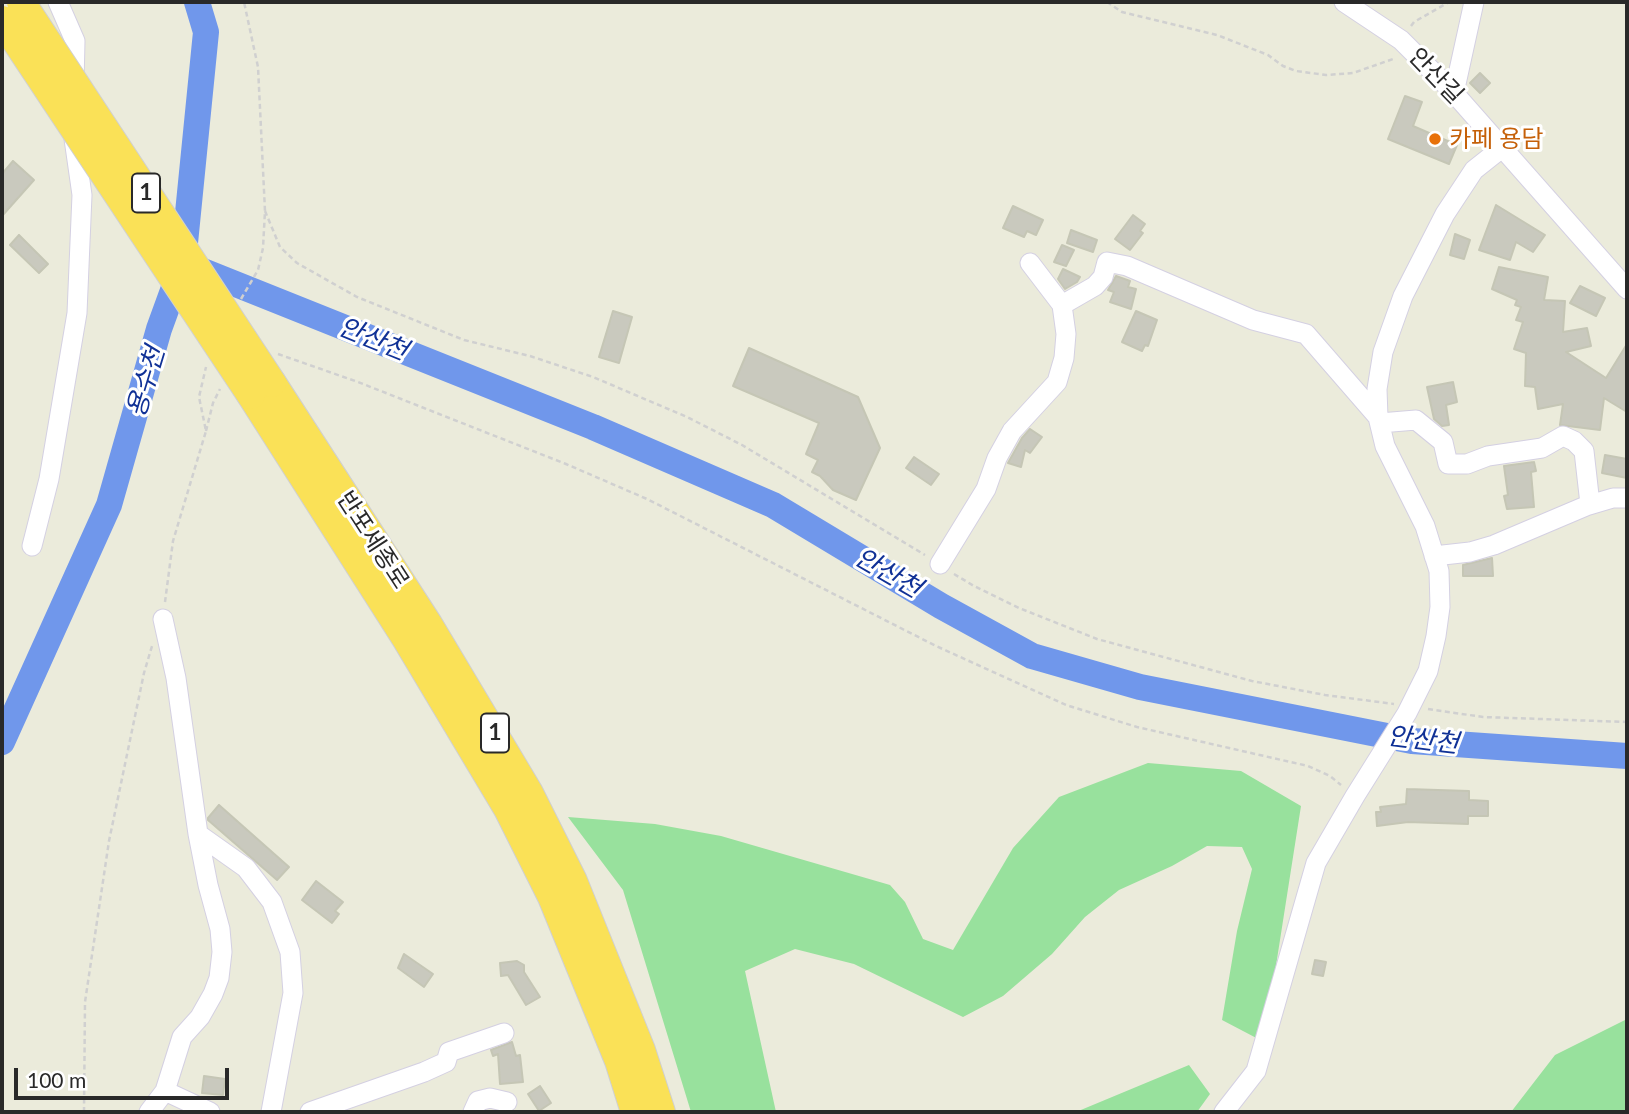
<!DOCTYPE html>
<html>
<head>
<meta charset="utf-8">
<style>
	body { margin:0 }
	#map { position:relative; width:1629px; height:1114px; overflow:hidden; background:#ebebdb; font-family:Lato,sans-serif }
	canvas { display:block }
	.frame { position:absolute; inset:0; border:4px solid #292929; pointer-events:none }
	.scale { position:absolute; left:14px; top:1068px; width:215px; height:32px; box-sizing:border-box; border:4px solid #292929; border-top:0; padding-left:9px; font-size:21px; line-height:24px; white-space:nowrap; color:#292929; -webkit-text-stroke:5px #fff; paint-order:stroke }
</style>
</head>
<body>
<div id="map">
<canvas width="1629" height="1114"></canvas>
<div class="frame"></div>
<div class="scale">100 m</div>
</div>
<script>
const ctx = document.querySelector('canvas').getContext('2d');
ctx.lineJoin = 'round';
function fillPath(path, color) {
  ctx.fillStyle = color;
  ctx.fill(path, 'evenodd');
}
function shape(rows) {
  const path = new Path2D();
  for (const r of rows) {
    path.moveTo(r[0], r[1]);
    for (let i = 2; i < r.length; i += 2) path.lineTo(r[i], r[i + 1]);
  }
  return path;
}
function stroke(path, color, width, dash) {
  ctx.strokeStyle = color;
  ctx.lineWidth = width;
  ctx.lineCap = dash ? 'butt' : 'round';
  ctx.setLineDash(dash || []);
  ctx.stroke(path);
}
function drawText(font, color, halo, rows, align = 'center') {
  ctx.font = font + ' Lato,"Noto Sans KR",sans-serif';
  ctx.lineWidth = 6;
  ctx.setLineDash([]);
  ctx.textBaseline = 'middle';
  ctx.strokeStyle = halo;
  ctx.fillStyle = color;
  for (const [text, x, y, turn = 0] of rows) {
    ctx.save();
    ctx.translate(x, y);
    ctx.rotate((+turn || 0) * Math.PI / 180);
    ctx.textAlign = isNaN(turn) ? turn : align;
    if (halo) ctx.strokeText(text, 0, 0);
    ctx.fillText(text, 0, 0);
    ctx.restore();
  }
}
fillPath(shape([
	[1148,763,1241,771,1301,806,1264,1042,1222,1020,1237,931,1252,869,1242,847,1207,846,1172,866,1119,890,1085,917,1052,954,1003,996,963,1017,854,964,795,949,745,971,776,1112,691,1112,623,890,568,817,655,824,721,836,890,885,905,902,923,939,953,950,1013,848,1059,797],
	[1627,1019,1627,1112,1511,1112,1555,1055],
	[1189,1065,1210,1094,1197,1112,1076,1112]
]), '#98e19d');
stroke(shape([
	[188,265,593,427,773,505,941,606,1032,656,1140,687,1412,741,1627,756],
	[2,742,109,505,159,329,183,263,206,32,197,2]
]), '#7097eb', 26);
const building = shape([
	[1480,73,1490,83,1480,93,1470,83,1480,73],
	[1405,96,1422,102,1413,126,1457,145,1449,164,1388,139,1405,96],
	[13,161,34,180,2,216,2,174,13,161],
	[1496,205,1545,235,1533,252,1516,242,1510,260,1479,250,1496,205],
	[1013,206,1043,220,1036,235,1027,231,1024,237,1003,228,1013,206],
	[1133,215,1145,224,1140,231,1143,233,1130,250,1115,239,1133,215],
	[1071,230,1097,240,1093,252,1067,243,1071,230],
	[1455,234,1470,240,1464,259,1450,255,1455,234],
	[19,235,48,264,39,273,10,245,19,235],
	[1062,245,1074,250,1066,266,1054,262,1062,245],
	[1499,267,1548,277,1544,300,1565,301,1563,332,1587,328,1591,346,1566,352,1606,378,1627,344,1627,412,1604,398,1600,430,1560,425,1563,404,1538,409,1535,387,1525,386,1526,353,1514,349,1523,322,1516,320,1521,307,1515,305,1517,300,1492,289,1499,267],
	[1063,269,1080,277,1077,282,1065,289,1058,279,1063,269],
	[1116,276,1130,281,1128,287,1136,289,1131,309,1110,302,1114,292,1108,290,1116,276],
	[1580,286,1605,298,1596,316,1570,303,1580,286],
	[613,311,632,317,619,363,599,357,613,311],
	[1136,311,1157,320,1148,346,1145,345,1142,351,1122,342,1136,311],
	[749,348,858,397,880,448,856,500,833,490,820,476,812,472,818,460,806,454,819,423,733,386,749,348],
	[1453,382,1457,402,1446,405,1449,425,1442,426,1434,419,1427,387,1453,382],
	[1030,429,1042,437,1030,453,1025,450,1021,467,1008,463,1022,438,1030,429],
	[1605,455,1627,459,1627,478,1602,473,1605,455],
	[914,457,939,474,931,485,906,468,914,457],
	[1534,462,1536,471,1531,472,1534,507,1507,509,1504,496,1508,495,1504,466,1534,462],
	[1492,558,1493,576,1463,576,1463,565,1492,558],
	[1407,789,1469,791,1469,800,1488,801,1488,816,1468,816,1468,824,1408,822,1377,826,1376,812,1381,812,1380,807,1406,804,1407,789],
	[219,805,289,867,277,880,208,820,208,818,219,805],
	[316,881,343,902,335,911,339,914,332,923,302,900,316,881],
	[404,954,433,974,424,987,398,968,404,954],
	[1315,960,1326,962,1323,976,1312,974,1315,960],
	[517,961,524,965,524,972,540,997,526,1005,508,975,501,976,500,963,517,961],
	[512,1042,516,1056,520,1055,523,1082,500,1084,498,1054,493,1056,491,1050,512,1042],
	[204,1076,225,1079,223,1095,202,1093,204,1076],
	[540,1086,551,1103,539,1111,528,1094,540,1086]
]);
fillPath(building, '#c9c9be');
stroke(building, '#c5c6b5', 2);
const minor = shape([
	[58,2,75,41,74,84],
	[1344,2,1401,40,1454,93,1627,289],
	[1454,93,1474,2],
	[1030,263,1062,305],
	[1380,423,1416,420,1443,442,1448,464,1467,464,1488,456,1542,448,1563,436,1574,441,1584,451,1590,504],
	[32,546,49,479,77,313,82,195,73,132],
	[1434,556,1470,552,1494,545,1586,506,1613,498,1627,498],
	[940,564,986,489,997,458,1012,431,1057,382,1064,358,1066,334,1062,305,1095,286,1103,277,1107,262,1127,266,1253,320,1306,334,1378,417],
	[163,619,176,678,198,834,246,868,272,902,290,952,293,993,271,1112],
	[165,1091,210,1112],
	[149,1112,165,1091,182,1037,200,1017,213,994,219,978,222,952,220,929,208,885,198,834],
	[310,1112,424,1072,446,1062,449,1052,504,1033],
	[473,1112,478,1101,490,1098,507,1102],
	[1224,1112,1256,1071,1316,863,1355,796,1407,713,1428,671,1436,636,1440,607,1439,571,1425,526,1385,446,1378,417,1377,389,1383,352,1403,296,1445,214,1474,170,1503,147]
]);
const highway = shape([
	[272,383,428,624,529,793,573,881,641,1050,661,1112],
	[251,395,407,640,508,809,552,897,619,1061,635,1112]
]);
stroke(minor, '#d4d0e2', 21);
stroke(highway, '#d0d0d0', 30);
stroke(shape([
	[1107,2,1122,12,1217,35,1268,55,1283,66,1296,71,1326,75,1353,73,1393,59,1394,56],
	[1411,26,1414,22,1449,2],
	[265,211,280,247,297,263,357,297,464,340,530,356,593,377,687,417,742,445,925,555],
	[241,299,258,270,263,248,265,211,258,67,244,2],
	[278,354,358,382,566,464,647,499,936,646,1066,705,1137,727,1308,766,1330,776,1341,785],
	[206,431,213,403,220,389],
	[954,574,974,586,1019,608,1097,639,1252,681,1325,695,1394,704],
	[165,602,173,541,206,431,199,397,206,367],
	[1428,709,1483,717,1627,722],
	[84,1112,85,1002,109,841,144,673,152,646]
]), '#d0d0d0', 2.5, [5, 3.5]);
stroke(minor, '#fff', 19);
stroke(highway, '#fae157', 28);
const highwayBridge = shape([
	[21,2,272,383],
	[2,20,251,395]
]);
stroke(highwayBridge, '#d0d0d0', 30, []);
stroke(highwayBridge, '#fae157', 28);
for (const [x, y, r, color] of [
	[1435,139,7,"#e8710a"]
]) {
  const dot = new Path2D();
  dot.arc(x, y, r, 0, 2 * Math.PI);
  ctx.fillStyle = color;
  ctx.fill(dot);
  stroke(dot, '#fff', 2.5);
}
for (const [x, y, w] of [
	[146,193,28],
	[495,733,28]
]) {
  const box = new Path2D();
  box.roundRect(x - w / 2, y - 19.5, w, 39, 5);
  ctx.fillStyle = '#fff';
  ctx.fill(box);
  stroke(box, '#292929', 2);
}
drawText('bold 23px', '#292929', null, [
	["1",146,193],
	["1",495,733]
]);
drawText('24px', '#292929', '#fff', [
	["안산길",1436,76,46],
	["반포세종로",373,540,57]
]);
drawText('24px', '#c56008', '#fff', [
	["카페 용담",1449,139]
], 'left');
drawText('italic 26px', '#103196', '#fff', [
	["안산천",373,339,22],
	["용수천",146,382,-73],
	["안산천",888,573,30],
	["안산천",1423,740,7]
]);
</script>
</body>
</html>
